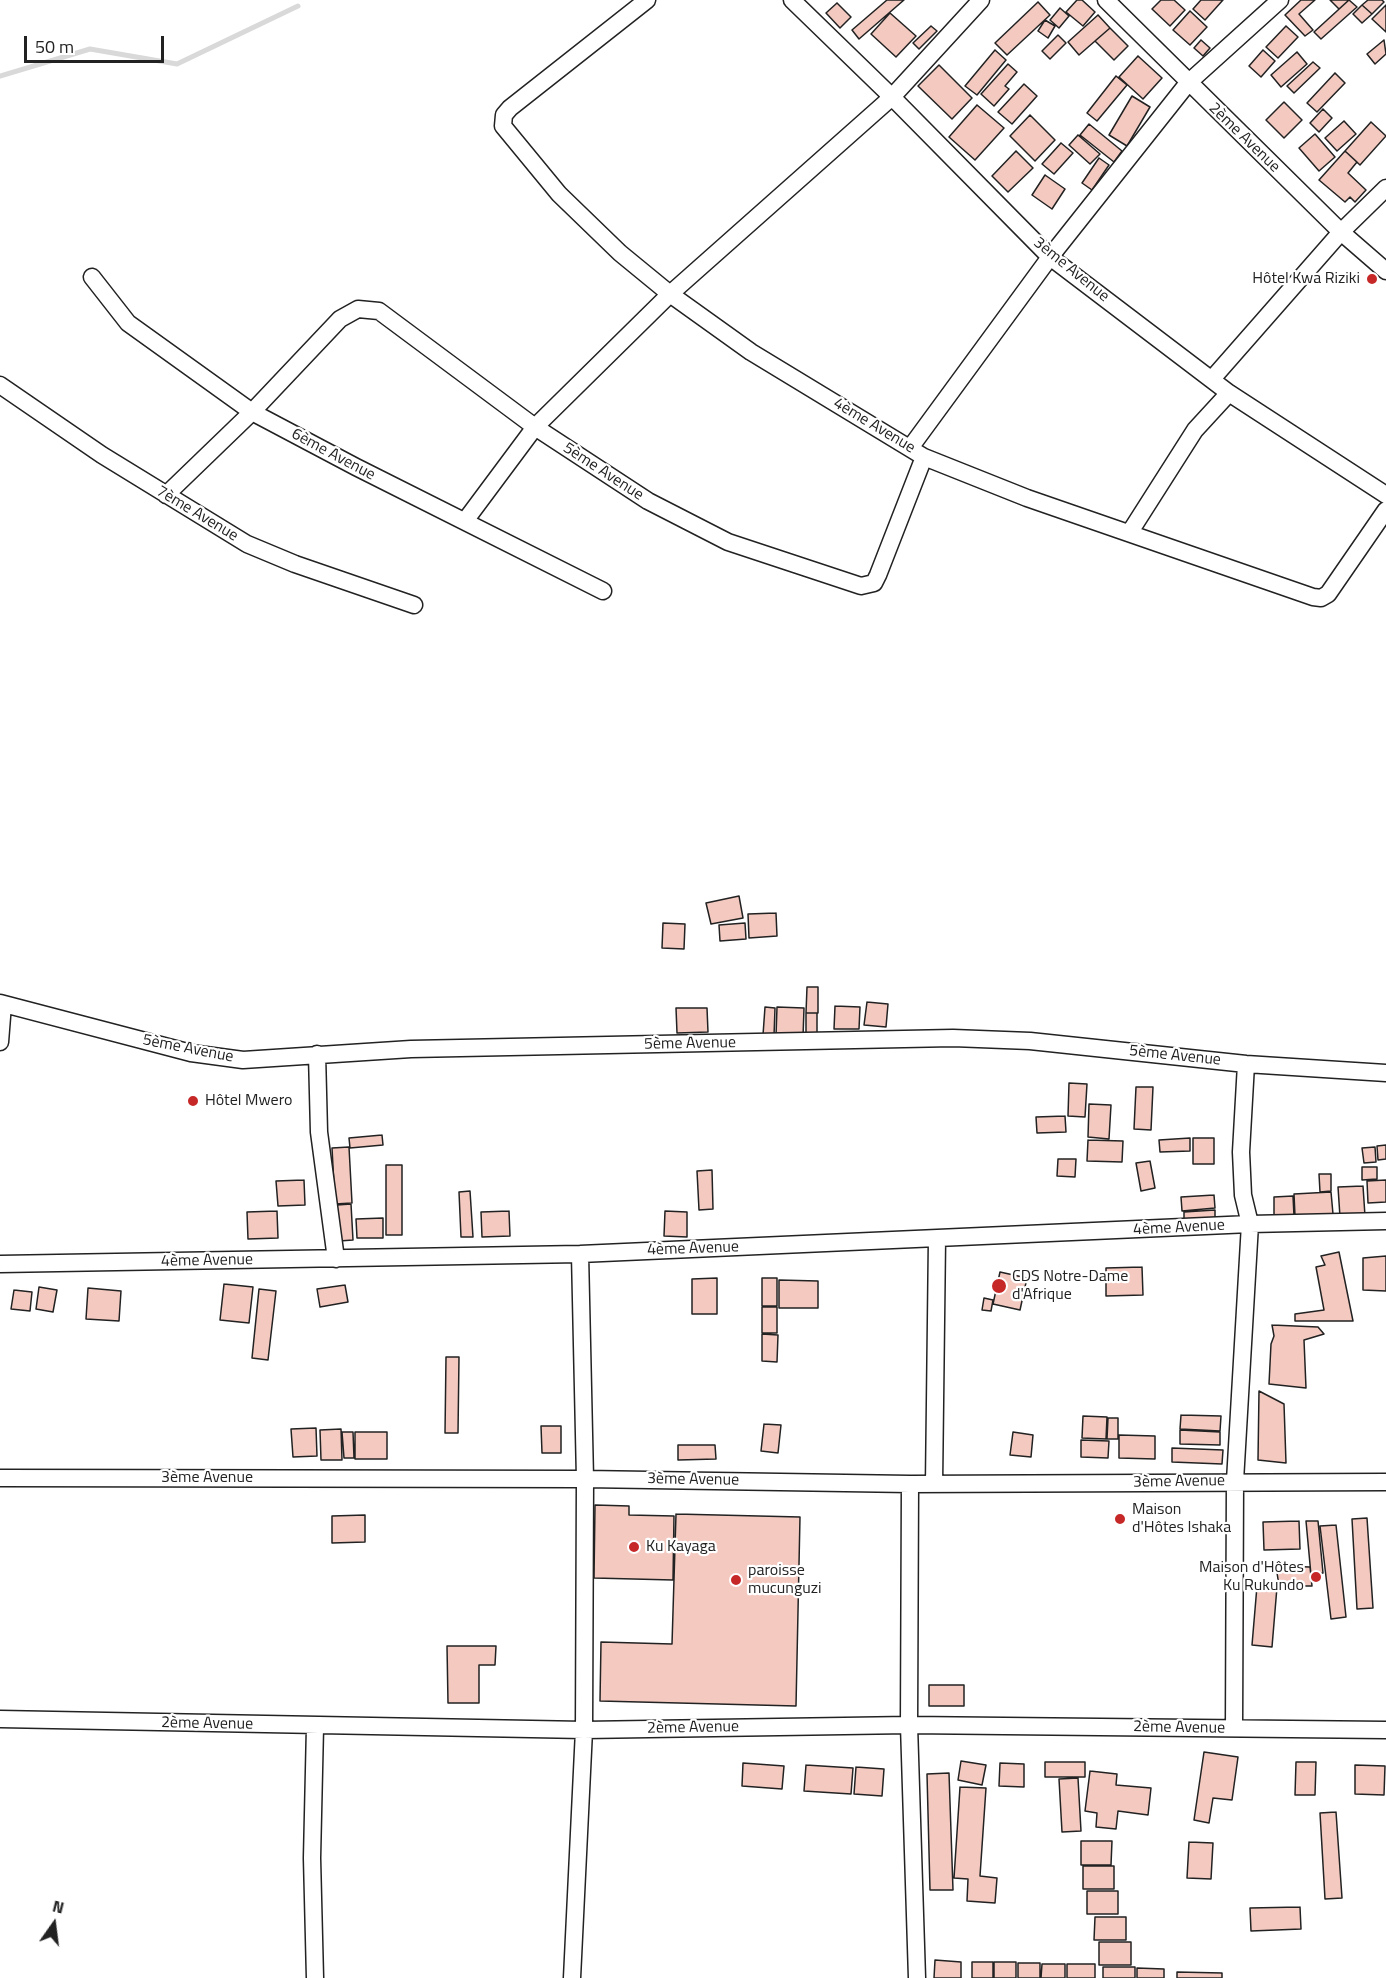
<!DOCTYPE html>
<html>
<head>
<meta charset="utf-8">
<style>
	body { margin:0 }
	#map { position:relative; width:1386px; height:1978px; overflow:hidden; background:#fff; font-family:"Titillium Web",sans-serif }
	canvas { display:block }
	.north { position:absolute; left:24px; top:1894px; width:60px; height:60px; -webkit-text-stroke:4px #fff; paint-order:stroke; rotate:14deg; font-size:16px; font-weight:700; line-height:24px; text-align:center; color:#222 }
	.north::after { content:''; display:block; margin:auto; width:21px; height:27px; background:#222; clip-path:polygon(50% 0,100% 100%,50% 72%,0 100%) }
	.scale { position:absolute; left:24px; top:36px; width:140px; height:27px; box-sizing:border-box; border:3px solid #222; border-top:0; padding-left:8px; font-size:18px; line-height:21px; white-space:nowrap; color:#222; -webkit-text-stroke:4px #fff; paint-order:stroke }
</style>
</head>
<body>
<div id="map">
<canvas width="1386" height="1978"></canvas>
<div class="north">N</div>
<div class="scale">50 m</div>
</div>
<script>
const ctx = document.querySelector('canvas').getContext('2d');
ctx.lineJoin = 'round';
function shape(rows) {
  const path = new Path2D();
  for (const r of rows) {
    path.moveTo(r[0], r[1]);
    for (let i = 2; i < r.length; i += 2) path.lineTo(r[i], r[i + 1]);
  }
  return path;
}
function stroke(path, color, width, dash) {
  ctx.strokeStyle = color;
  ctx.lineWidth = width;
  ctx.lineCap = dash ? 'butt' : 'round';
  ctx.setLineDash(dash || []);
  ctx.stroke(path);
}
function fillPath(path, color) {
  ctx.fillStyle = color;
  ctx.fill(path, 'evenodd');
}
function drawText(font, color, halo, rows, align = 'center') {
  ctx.font = font + ' "Titillium Web",sans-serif';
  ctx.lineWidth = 4.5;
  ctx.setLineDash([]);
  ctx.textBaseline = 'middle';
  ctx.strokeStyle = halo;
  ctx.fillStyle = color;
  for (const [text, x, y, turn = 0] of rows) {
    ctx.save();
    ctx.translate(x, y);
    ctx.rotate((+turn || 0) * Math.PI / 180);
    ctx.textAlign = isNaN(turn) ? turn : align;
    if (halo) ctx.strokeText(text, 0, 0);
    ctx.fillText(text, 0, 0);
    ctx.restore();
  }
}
stroke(shape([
	[0,76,90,49,177,64,298,6]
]), '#d9d9d9', 5);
const building = shape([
	[887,0,904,0,859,39,852,30,887,0],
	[1077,0,1082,0,1095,12,1083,26,1066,12,1077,0],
	[1161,0,1174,0,1185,10,1170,26,1152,9,1161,0],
	[1201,0,1223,0,1205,20,1193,9,1201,0],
	[1301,0,1315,0,1299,14,1313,30,1305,36,1285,15,1301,0],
	[1330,0,1349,0,1339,9,1330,0],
	[1349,0,1357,7,1321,39,1314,32,1349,0],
	[1368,0,1382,0,1384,2,1372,14,1362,5,1368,0],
	[1038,2,1050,15,1007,55,995,43,1038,2],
	[837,3,851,17,840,28,826,13,837,3],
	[1362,5,1372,14,1362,23,1353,14,1362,5],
	[1386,5,1386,32,1372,19,1386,5],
	[1060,8,1069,16,1059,28,1050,20,1060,8],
	[1190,11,1207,27,1190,45,1173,30,1190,11],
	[890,13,916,36,896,57,871,34,890,13],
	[1098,15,1110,28,1079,55,1068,42,1098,15],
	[1045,20,1055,26,1048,38,1038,31,1045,20],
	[931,26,937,31,919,49,913,43,931,26],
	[1286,26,1298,37,1278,58,1266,47,1286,26],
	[1110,28,1128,46,1114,60,1095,41,1110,28],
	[1058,35,1066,43,1050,59,1042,51,1058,35],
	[1201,40,1210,48,1203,56,1194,48,1201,40],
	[1384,40,1386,54,1375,64,1367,54,1384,40],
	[995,50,1006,60,977,95,965,86,995,50],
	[1263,50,1275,61,1261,77,1249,66,1263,50],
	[1297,52,1307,64,1281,87,1271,75,1297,52],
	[1138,56,1162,78,1143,99,1119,77,1138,56],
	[1313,62,1320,68,1294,93,1287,86,1313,62],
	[1008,64,1017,72,1005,86,1009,89,994,106,981,94,1008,64],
	[939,65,972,98,952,119,918,86,939,65],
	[1335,73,1345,83,1317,112,1307,103,1335,73],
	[1116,76,1127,85,1097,121,1087,113,1116,76],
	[1024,84,1037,96,1012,124,998,112,1024,84],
	[1132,96,1150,107,1127,146,1109,135,1132,96],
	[1284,102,1302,120,1284,138,1266,120,1284,102],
	[977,105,1004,128,975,160,949,137,977,105],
	[1323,109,1332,118,1319,132,1310,123,1323,109],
	[1030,115,1055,140,1035,161,1010,136,1030,115],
	[1344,121,1356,134,1337,151,1325,138,1344,121],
	[1371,122,1386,136,1360,165,1345,151,1371,122],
	[1089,124,1122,151,1114,162,1080,135,1089,124],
	[1315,134,1335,157,1319,171,1299,148,1315,134],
	[1078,135,1100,154,1090,164,1069,145,1078,135],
	[1061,143,1073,153,1054,174,1042,164,1061,143],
	[1016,151,1033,168,1008,192,992,176,1016,151],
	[1345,151,1357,162,1348,173,1366,190,1355,202,1350,197,1345,202,1319,180,1345,151],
	[1099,158,1109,165,1092,190,1082,183,1099,158],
	[1045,175,1065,189,1052,209,1032,195,1045,175],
	[739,896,743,918,711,924,706,903,739,896],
	[776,913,777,936,749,938,748,914,776,913],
	[663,923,685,924,684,949,662,948,663,923],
	[745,923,746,939,720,941,719,925,745,923],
	[807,987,818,987,818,1013,806,1013,807,987],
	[867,1002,888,1004,886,1027,864,1025,867,1002],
	[835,1006,860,1007,859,1029,834,1029,835,1006],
	[765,1007,775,1008,774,1036,763,1035,765,1007],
	[777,1007,804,1008,803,1037,776,1036,777,1007],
	[676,1008,707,1008,708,1032,677,1033,676,1008],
	[806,1013,817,1013,817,1039,806,1039,806,1013],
	[1069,1083,1087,1084,1085,1117,1068,1116,1069,1083],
	[1136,1087,1153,1087,1151,1130,1134,1129,1136,1087],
	[1089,1104,1111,1105,1109,1139,1088,1137,1089,1104],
	[1065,1116,1066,1132,1037,1133,1036,1117,1065,1116],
	[382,1135,383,1145,350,1148,349,1138,382,1135],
	[1190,1138,1190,1151,1160,1152,1159,1140,1190,1138],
	[1193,1138,1214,1138,1214,1164,1193,1164,1193,1138],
	[1088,1140,1123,1141,1122,1162,1087,1161,1088,1140],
	[1386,1145,1386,1159,1378,1160,1377,1146,1386,1145],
	[349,1147,352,1203,335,1204,332,1148,349,1147],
	[1375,1147,1376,1162,1364,1163,1362,1148,1375,1147],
	[1058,1159,1076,1159,1075,1177,1057,1176,1058,1159],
	[1150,1161,1155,1188,1141,1191,1136,1163,1150,1161],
	[386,1165,402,1165,402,1235,386,1235,386,1165],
	[1362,1167,1377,1167,1377,1179,1362,1180,1362,1167],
	[712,1170,713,1209,699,1210,697,1171,712,1170],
	[1319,1174,1331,1174,1331,1191,1320,1192,1319,1174],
	[304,1180,305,1205,278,1206,276,1181,304,1180],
	[1386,1180,1386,1202,1368,1203,1367,1181,1386,1180],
	[1363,1186,1365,1216,1340,1217,1338,1187,1363,1186],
	[470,1191,473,1237,461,1237,459,1192,470,1191],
	[1331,1192,1333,1214,1295,1216,1294,1194,1331,1192],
	[1214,1195,1215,1208,1182,1211,1181,1197,1214,1195],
	[1293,1196,1294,1216,1274,1217,1274,1197,1293,1196],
	[351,1204,353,1240,339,1241,337,1205,351,1204],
	[1215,1210,1215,1220,1184,1221,1184,1212,1215,1210],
	[277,1211,278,1238,248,1239,247,1212,277,1211],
	[509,1211,510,1236,482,1237,481,1212,509,1211],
	[665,1211,687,1212,687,1237,664,1236,665,1211],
	[383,1218,383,1238,357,1238,356,1219,383,1218],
	[1339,1252,1353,1321,1295,1321,1295,1314,1324,1310,1316,1267,1325,1265,1321,1256,1339,1252],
	[1386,1256,1386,1291,1363,1290,1363,1258,1386,1256],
	[1142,1267,1143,1295,1106,1296,1106,1268,1142,1267],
	[1000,1272,1027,1278,1020,1310,993,1304,1000,1272],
	[717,1278,717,1314,692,1314,692,1279,717,1278],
	[762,1278,777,1278,777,1306,762,1306,762,1278],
	[779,1280,818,1281,818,1308,779,1308,779,1280],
	[224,1284,253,1287,249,1323,220,1320,224,1284],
	[345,1285,348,1302,320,1307,317,1289,345,1285],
	[39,1287,57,1290,53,1312,36,1309,39,1287],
	[88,1288,121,1291,119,1321,86,1319,88,1288],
	[259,1289,276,1291,268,1360,252,1358,259,1289],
	[14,1290,32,1292,30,1311,11,1309,14,1290],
	[984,1298,993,1300,991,1311,982,1310,984,1298],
	[762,1307,777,1307,777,1333,762,1333,762,1307],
	[1272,1325,1318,1327,1324,1334,1304,1340,1306,1388,1269,1384,1271,1344,1274,1336,1272,1325],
	[762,1334,778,1335,777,1362,762,1361,762,1334],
	[446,1357,459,1357,458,1433,445,1433,446,1357],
	[1259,1391,1284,1404,1286,1463,1258,1460,1259,1391],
	[1181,1415,1221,1416,1220,1431,1180,1429,1181,1415],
	[1083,1416,1107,1417,1106,1439,1082,1438,1083,1416],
	[1108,1418,1118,1418,1118,1439,1107,1439,1108,1418],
	[764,1424,781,1425,778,1453,761,1451,764,1424],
	[541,1426,561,1426,561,1453,542,1453,541,1426],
	[316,1428,317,1456,293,1457,291,1429,316,1428],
	[341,1429,342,1460,321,1460,320,1430,341,1429],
	[1180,1430,1220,1432,1220,1445,1180,1444,1180,1430],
	[342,1432,353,1432,354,1458,344,1458,342,1432],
	[355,1432,387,1432,387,1459,355,1459,355,1432],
	[1013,1432,1033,1435,1031,1457,1010,1455,1013,1432],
	[1119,1435,1155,1436,1155,1459,1119,1458,1119,1435],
	[1081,1440,1109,1441,1108,1458,1081,1457,1081,1440],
	[678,1445,715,1445,716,1459,678,1460,678,1445],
	[1172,1448,1223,1450,1222,1464,1172,1462,1172,1448],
	[595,1505,629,1506,629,1515,674,1516,673,1580,594,1578,595,1505],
	[676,1514,800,1517,796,1706,600,1701,601,1642,672,1644,676,1514],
	[365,1515,365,1542,332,1543,332,1516,365,1515],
	[1367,1518,1373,1608,1357,1609,1352,1519,1367,1518],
	[1299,1521,1300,1549,1264,1550,1263,1522,1299,1521],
	[1306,1521,1318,1521,1323,1573,1311,1575,1306,1521],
	[1336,1525,1346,1617,1331,1619,1320,1526,1336,1525],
	[1276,1566,1310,1567,1312,1586,1279,1586,1276,1566],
	[1257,1586,1277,1587,1272,1647,1252,1645,1257,1586],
	[447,1646,496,1646,495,1665,479,1665,479,1703,448,1703,447,1646],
	[929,1685,964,1685,964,1706,929,1706,929,1685],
	[1204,1752,1238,1757,1232,1800,1213,1798,1209,1823,1194,1820,1204,1752],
	[961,1761,986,1765,982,1785,958,1780,961,1761],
	[1045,1762,1085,1762,1085,1777,1045,1777,1045,1762],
	[1296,1762,1316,1762,1315,1795,1295,1795,1296,1762],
	[743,1763,784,1766,782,1789,742,1786,743,1763],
	[1000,1763,1024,1764,1024,1787,999,1786,1000,1763],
	[806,1765,853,1768,851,1794,804,1791,806,1765],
	[1355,1765,1385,1766,1384,1795,1355,1794,1355,1765],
	[856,1767,884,1769,882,1796,854,1794,856,1767],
	[1090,1771,1117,1774,1116,1785,1151,1788,1148,1815,1118,1811,1116,1829,1096,1827,1097,1813,1085,1811,1090,1771],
	[949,1773,953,1890,930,1890,927,1774,949,1773],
	[1078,1778,1081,1831,1062,1832,1059,1779,1078,1778],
	[960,1787,986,1788,980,1876,997,1878,995,1903,967,1901,968,1879,954,1878,960,1787],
	[1336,1812,1342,1898,1325,1899,1320,1813,1336,1812],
	[1081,1841,1112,1841,1111,1865,1081,1865,1081,1841],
	[1189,1842,1213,1843,1211,1879,1187,1878,1189,1842],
	[1083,1866,1114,1866,1114,1889,1083,1889,1083,1866],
	[1087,1891,1118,1891,1118,1914,1087,1914,1087,1891],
	[1300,1907,1301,1929,1251,1931,1250,1908,1300,1907],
	[1095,1917,1126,1917,1126,1940,1094,1940,1095,1917],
	[1099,1942,1131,1942,1131,1965,1099,1965,1099,1942],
	[935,1960,961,1962,961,1978,934,1978,935,1960],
	[972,1962,993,1962,993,1978,972,1978,972,1962],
	[994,1962,1016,1962,1016,1978,994,1978,994,1962],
	[1018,1963,1040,1963,1040,1978,1018,1978,1018,1963],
	[1042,1964,1065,1964,1065,1978,1041,1978,1042,1964],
	[1067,1964,1095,1964,1095,1978,1067,1978,1067,1964],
	[1103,1967,1135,1967,1135,1978,1103,1978,1103,1967],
	[1137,1968,1164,1969,1164,1978,1137,1978,1137,1968],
	[1177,1972,1222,1973,1222,1978,1177,1978,1177,1972]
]);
fillPath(building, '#f3c9c0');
stroke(building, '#222', 1.5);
const street = shape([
	[647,0,510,108,504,115,503,126,559,194,620,253,670,294,751,352,924,457,1027,498,1313,597,1321,598,1328,594,1386,510],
	[792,0,892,97,1050,257,1229,393,1386,495],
	[1106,0,1341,232,1386,271],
	[92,277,128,323,252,412,356,467,603,591],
	[1212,379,1341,232,1386,188],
	[0,385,102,455,247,544,295,564,414,605],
	[910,448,1050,257,1188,83,1280,0],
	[166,495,252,412,340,319,358,309,379,311,535,427,648,501,728,542,861,586,874,583,878,575,924,457],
	[465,521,535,427,670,294,892,97,981,0],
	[1130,532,1195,430,1229,393],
	[0,1003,191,1053,243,1060,411,1049,953,1038,1030,1041,1246,1064,1386,1073],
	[0,1042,3,1004],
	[317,1054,319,1132,336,1259],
	[0,1264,580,1254,1250,1224,1386,1221],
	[0,1478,585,1479,910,1484,1386,1482],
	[910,1484,909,1725,917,1978],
	[934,1484,937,1239],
	[0,1719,584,1730,909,1725,1386,1730],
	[315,1727,312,1858,315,1978],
	[1234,1728,1235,1481,1250,1224,1243,1195,1241,1152,1246,1064],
	[572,1978,584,1730,585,1479,580,1254]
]);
stroke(street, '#222', 19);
stroke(street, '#fff', 16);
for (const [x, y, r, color] of [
	[1372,279,6,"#c62828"],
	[193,1101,6,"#c62828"],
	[999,1286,8,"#c62828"],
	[1120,1519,6,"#c62828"],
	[634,1547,6,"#c62828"],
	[1316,1577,6,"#c62828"],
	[736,1580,6,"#c62828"]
]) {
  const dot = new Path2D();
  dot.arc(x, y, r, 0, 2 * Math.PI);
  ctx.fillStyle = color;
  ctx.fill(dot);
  stroke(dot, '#fff', 2);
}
drawText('16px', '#222', '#fff', [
	["2ème Avenue",1244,138,44],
	["3ème Avenue",1071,270,39],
	["4ème Avenue",874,426,31],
	["6ème Avenue",333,455,28],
	["5ème Avenue",603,472,33],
	["7ème Avenue",197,514,31],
	["5ème Avenue",690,1044,-1],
	["5ème Avenue",188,1049,11],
	["5ème Avenue",1175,1056,6],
	["4ème Avenue",1179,1228,-3],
	["4ème Avenue",693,1249,-2],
	["4ème Avenue",207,1261,-1],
	["3ème Avenue",207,1478],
	["3ème Avenue",693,1480,1],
	["3ème Avenue",1179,1482,-1],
	["2ème Avenue",207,1724,1],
	["2ème Avenue",693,1728,-1],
	["2ème Avenue",1179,1728,1]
]);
drawText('16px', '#222', '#fff', [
	["Hôtel Kwa Riziki",1360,279,"right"],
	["Hôtel Mwero",205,1101],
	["CDS Notre-Dame",1012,1277],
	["d'Afrique",1012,1295],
	["Maison",1132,1510],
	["d'Hôtes Ishaka",1132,1528],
	["Ku Kayaga",646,1547],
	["Maison d'Hôtes",1304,1568,"right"],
	["Ku Rukundo",1304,1586,"right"],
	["paroisse",748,1571],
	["mucunguzi",748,1589]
], 'left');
</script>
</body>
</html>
